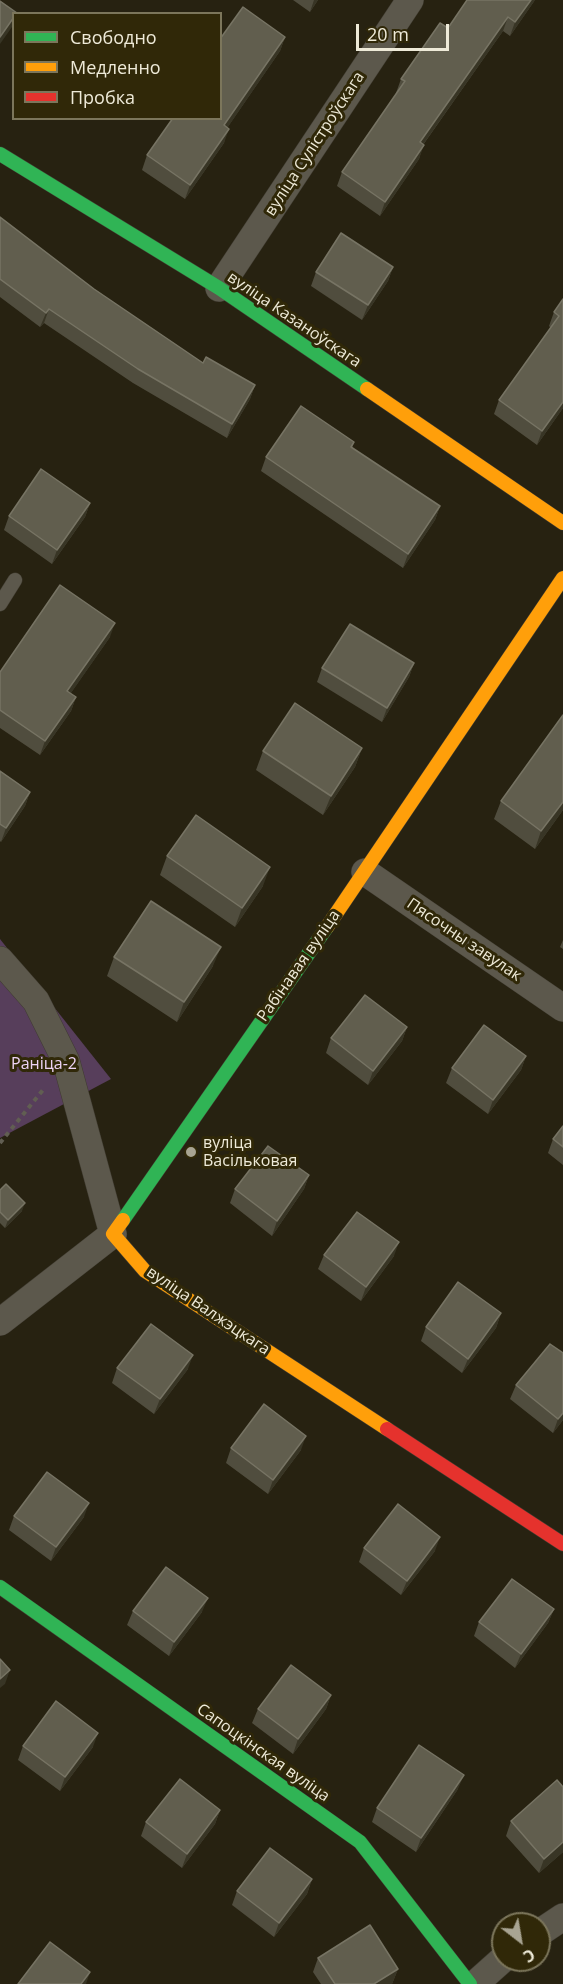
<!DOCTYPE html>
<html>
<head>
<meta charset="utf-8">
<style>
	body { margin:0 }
	#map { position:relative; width:563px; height:1984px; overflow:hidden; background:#272211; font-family:"Open Sans",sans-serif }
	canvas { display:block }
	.legend { position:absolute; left:12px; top:12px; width:210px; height:108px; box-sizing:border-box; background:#302808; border:2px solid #7c765b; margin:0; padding:8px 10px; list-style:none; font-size:18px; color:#eeead8 }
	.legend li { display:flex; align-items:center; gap:12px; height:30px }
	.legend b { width:30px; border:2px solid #7c765b }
	.north { position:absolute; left:491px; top:1912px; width:60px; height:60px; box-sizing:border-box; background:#302808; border:2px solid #7c765b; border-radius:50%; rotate:149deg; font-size:16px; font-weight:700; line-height:24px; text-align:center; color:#eeead8 }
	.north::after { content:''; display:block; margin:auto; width:21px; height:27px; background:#a8a492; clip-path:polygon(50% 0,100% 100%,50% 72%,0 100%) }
	.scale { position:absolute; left:356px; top:24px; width:93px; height:27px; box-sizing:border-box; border:3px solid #eeead8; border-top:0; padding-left:8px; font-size:18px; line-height:21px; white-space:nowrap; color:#eeead8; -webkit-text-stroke:4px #302808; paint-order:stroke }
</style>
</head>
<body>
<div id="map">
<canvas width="563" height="1984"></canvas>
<ul class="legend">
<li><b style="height:8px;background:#30b455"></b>Свободно</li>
<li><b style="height:8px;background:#ff9f0a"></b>Медленно</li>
<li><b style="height:8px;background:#e5322d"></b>Пробка</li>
</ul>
<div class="north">С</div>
<div class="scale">20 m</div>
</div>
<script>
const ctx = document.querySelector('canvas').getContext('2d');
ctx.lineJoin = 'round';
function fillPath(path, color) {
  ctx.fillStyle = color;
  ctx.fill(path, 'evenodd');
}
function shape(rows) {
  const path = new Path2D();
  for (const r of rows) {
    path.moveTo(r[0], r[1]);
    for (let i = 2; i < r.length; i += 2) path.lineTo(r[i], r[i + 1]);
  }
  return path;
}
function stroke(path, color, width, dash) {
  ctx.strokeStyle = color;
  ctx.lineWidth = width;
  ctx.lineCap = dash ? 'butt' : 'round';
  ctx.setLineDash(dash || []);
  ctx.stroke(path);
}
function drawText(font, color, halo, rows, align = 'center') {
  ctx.font = font + ' "Open Sans",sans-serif';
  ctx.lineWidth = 6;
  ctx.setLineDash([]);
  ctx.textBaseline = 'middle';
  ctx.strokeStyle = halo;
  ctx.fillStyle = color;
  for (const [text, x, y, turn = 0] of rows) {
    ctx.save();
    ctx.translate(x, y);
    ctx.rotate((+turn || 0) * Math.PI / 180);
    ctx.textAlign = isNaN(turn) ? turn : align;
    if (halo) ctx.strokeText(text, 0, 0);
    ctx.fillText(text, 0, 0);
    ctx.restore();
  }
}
fillPath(shape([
	[0,939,111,1079,0,1138]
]), '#573e5b');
const lane = shape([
	[0,604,15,580]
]);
const street = shape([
	[219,288,410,0],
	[365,872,563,1008],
	[0,960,36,1001,66,1061,113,1234,0,1322],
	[539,1933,563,1917],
	[475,1984,503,1959]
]);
const fast = shape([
	[0,154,219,288,367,389],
	[123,1220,327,927],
	[0,1587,360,1842,470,1984]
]);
const slow = shape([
	[367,389,563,523],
	[327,927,563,578],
	[123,1220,113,1234,145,1271,387,1429]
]);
const jam = shape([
	[387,1429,563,1544]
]);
stroke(lane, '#403c31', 15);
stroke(street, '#403c31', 28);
stroke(fast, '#403c31', 15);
stroke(slow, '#403c31', 15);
stroke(jam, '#403c31', 15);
stroke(shape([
	[0,1143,43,1090]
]), '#615e52', 4, [4.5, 4.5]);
stroke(lane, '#5c584c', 14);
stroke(street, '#5c584c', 27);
stroke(fast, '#30b455', 14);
stroke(slow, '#ff9f0a', 14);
stroke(jam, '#e5322d', 14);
fillPath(shape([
	[293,0,318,0,310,12],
	[535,0,510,36,503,31,423,145,419,159,380,216,337,186,342,172,397,93,396,93,401,79,448,28],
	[285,37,280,51,227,128,224,143,185,199,142,170,147,155],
	[0,217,94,289,203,363,255,385,250,399,227,438,133,383,44,323,40,327,0,297],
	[393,267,388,281,362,320,311,286,316,272],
	[563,299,563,408,537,445,494,414,499,400,551,328,549,326,554,312],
	[354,442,352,448,440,506,435,520,403,568,261,471,266,457],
	[90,503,85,517,52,564,4,530,9,516],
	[110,637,70,694,76,697,71,711,40,755,0,728,0,672],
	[414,663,409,677,382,722,317,682,322,668],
	[362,748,355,767,323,815,256,770,263,751],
	[0,771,30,792,25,806,1,842,0,841],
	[501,801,563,810,535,849,494,819],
	[167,856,263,886,235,927,160,875],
	[563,940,563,949,560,947],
	[114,957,213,966,177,1022,107,976],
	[407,1027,402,1041,368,1085,326,1053,331,1038],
	[526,1056,521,1070,488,1114,446,1083,452,1068],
	[563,1126,563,1165,548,1153,553,1139],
	[309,1175,304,1189,272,1236,230,1203,235,1189],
	[0,1190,22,1211,5,1228,0,1223],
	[324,1255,394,1256,361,1301,318,1269],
	[501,1313,496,1328,462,1373,421,1341,426,1327],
	[117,1368,188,1369,154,1414,112,1383],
	[516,1385,563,1420,553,1433,510,1399],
	[231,1448,301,1450,268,1494,226,1463],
	[14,1516,84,1517,51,1561,9,1530],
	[364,1548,435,1551,401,1595,359,1562],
	[554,1609,548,1623,515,1668,474,1636,479,1622],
	[133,1611,202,1612,169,1656,127,1625],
	[331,1695,326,1709,293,1754,252,1723,258,1709],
	[23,1746,93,1747,60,1791,18,1760],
	[458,1789,416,1852,372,1822,377,1808],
	[220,1810,215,1824,182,1868,141,1836,146,1822],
	[511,1821,563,1852,539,1873,506,1836],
	[312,1879,307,1894,274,1937,232,1905,237,1891],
	[318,1958,398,1969,392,1984,321,1984,313,1972]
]), '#504d3e');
fillPath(shape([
	[314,0,318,0,310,12],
	[531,0,535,0,510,36,515,22],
	[14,17,14,21,12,27,0,44,0,37],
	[508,17,503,31,415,156,420,142],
	[285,37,280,51,219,140,224,125],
	[229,129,224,143,185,199,190,185],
	[424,145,419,159,380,216,385,202],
	[393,267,388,281,362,320,368,305],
	[49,309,44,323,40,327,46,313],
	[255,385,250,399,227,438,232,424],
	[563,402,563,408,537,445,542,431],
	[90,503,85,517,52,564,57,550],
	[440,506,435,520,403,568,408,554],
	[115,623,110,637,62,706,67,691],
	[414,663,409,677,382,722,387,708],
	[76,697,71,711,40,755,45,741],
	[362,748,355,767,323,815,331,796],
	[30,792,25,806,1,842,6,828],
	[563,802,563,810,535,849,541,831],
	[270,867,263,886,235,927,242,908],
	[221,947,213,966,177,1022,184,1002],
	[407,1027,402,1041,368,1085,373,1071],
	[526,1056,521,1070,488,1114,493,1100],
	[309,1175,304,1189,272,1236,277,1221],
	[25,1203,22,1211,5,1228,8,1220],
	[399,1242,394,1256,361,1301,366,1287],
	[501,1313,496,1328,462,1373,468,1359],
	[193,1355,188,1369,154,1414,160,1399],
	[563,1413,563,1420,553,1433,558,1419],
	[306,1436,301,1450,268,1494,273,1480],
	[89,1503,84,1517,51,1561,56,1547],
	[440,1537,435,1551,401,1595,407,1581],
	[208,1598,202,1612,169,1656,174,1642],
	[554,1609,548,1623,515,1668,521,1654],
	[10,1670,5,1684,0,1688,0,1679],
	[331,1695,326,1709,293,1754,298,1739],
	[98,1733,93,1747,60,1791,65,1777],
	[464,1775,458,1789,416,1852,421,1838],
	[220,1810,215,1824,182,1868,187,1854],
	[563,1842,563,1852,539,1873,544,1859],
	[312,1879,307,1894,274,1937,279,1923],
	[398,1969,392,1984,374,1984],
	[90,1972,86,1984,81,1984]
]), '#383525');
const building = shape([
	[467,0,531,0,515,22,508,17,420,142,424,145,385,202,342,172,405,81,401,79,440,23,448,28,467,0],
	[0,1,17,13,14,14,14,17,0,37,0,1],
	[243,7,285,37,224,125,229,129,190,185,147,155,173,118,220,118,220,39,243,7],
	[0,217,94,289,203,363,206,357,255,385,232,424,138,369,49,309,46,313,0,279,0,217],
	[341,233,393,267,368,305,316,272,341,233],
	[563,299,563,402,542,431,499,400,559,316,554,312,563,299],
	[301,406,354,442,351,447,440,506,408,554,266,457,301,406],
	[41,469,90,503,57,550,9,516,41,469],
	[60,585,115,623,67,691,76,697,45,741,0,710,0,672,60,585],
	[350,624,414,663,387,708,322,668,350,624],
	[295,703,362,748,331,796,263,751,295,703],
	[563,715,563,802,541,831,501,801,563,715],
	[0,771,30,792,6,828,0,824,0,771],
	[196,815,270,867,242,908,167,856,196,815],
	[151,901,221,947,184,1002,114,957,151,901],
	[365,995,407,1027,373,1071,331,1038,365,995],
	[484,1025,526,1056,493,1100,452,1068,484,1025],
	[563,1126,563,1147,553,1139,563,1126],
	[268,1146,309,1175,277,1221,235,1189,268,1146],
	[6,1184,25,1203,8,1220,0,1212,0,1190,6,1184],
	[357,1212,399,1242,366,1287,324,1255,357,1212],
	[458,1282,501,1313,468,1359,426,1327,458,1282],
	[151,1324,193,1355,160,1399,117,1368,151,1324],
	[550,1344,563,1353,563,1413,558,1419,516,1385,550,1344],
	[264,1404,306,1436,273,1480,231,1448,264,1404],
	[47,1472,89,1503,56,1547,14,1516,47,1472],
	[398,1504,440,1537,407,1581,364,1548,398,1504],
	[166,1567,208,1598,174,1642,133,1611,166,1567],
	[512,1579,554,1609,521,1654,479,1622,512,1579],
	[0,1659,10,1670,0,1679,0,1659],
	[291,1665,331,1695,298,1739,258,1709,291,1665],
	[56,1701,98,1733,65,1777,23,1746,56,1701],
	[419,1745,464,1775,421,1838,377,1808,419,1745],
	[180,1779,220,1810,187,1854,146,1822,180,1779],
	[557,1780,563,1787,563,1842,544,1859,511,1821,557,1780],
	[270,1848,312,1879,279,1923,237,1891,270,1848],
	[370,1925,398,1969,374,1984,335,1984,318,1958,370,1925],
	[50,1942,90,1972,81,1984,18,1984,50,1942]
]);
fillPath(building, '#615e4e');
stroke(building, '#777464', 1.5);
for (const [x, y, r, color] of [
	[191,1152,6,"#a8a492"]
]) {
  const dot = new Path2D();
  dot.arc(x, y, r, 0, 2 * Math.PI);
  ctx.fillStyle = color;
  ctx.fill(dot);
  stroke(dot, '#302808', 2);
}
drawText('16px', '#eeead8', '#302808', [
	["вуліца Сулістроўскага",315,144,-57],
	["вуліца Казаноўскага",294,320,34],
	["Пясочны завулак",464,940,34],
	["Рабінавая вуліца",299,966,-55],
	["вуліца Валжэцкага",208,1311,34],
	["Сапоцкінская вуліца",263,1753,35]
]);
drawText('16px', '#edd3f5', '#302808', [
	["Раніца-2",44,1064]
]);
drawText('16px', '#eeead8', '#302808', [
	["вуліца",203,1143],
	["Васільковая",203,1161]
], 'left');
</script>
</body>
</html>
